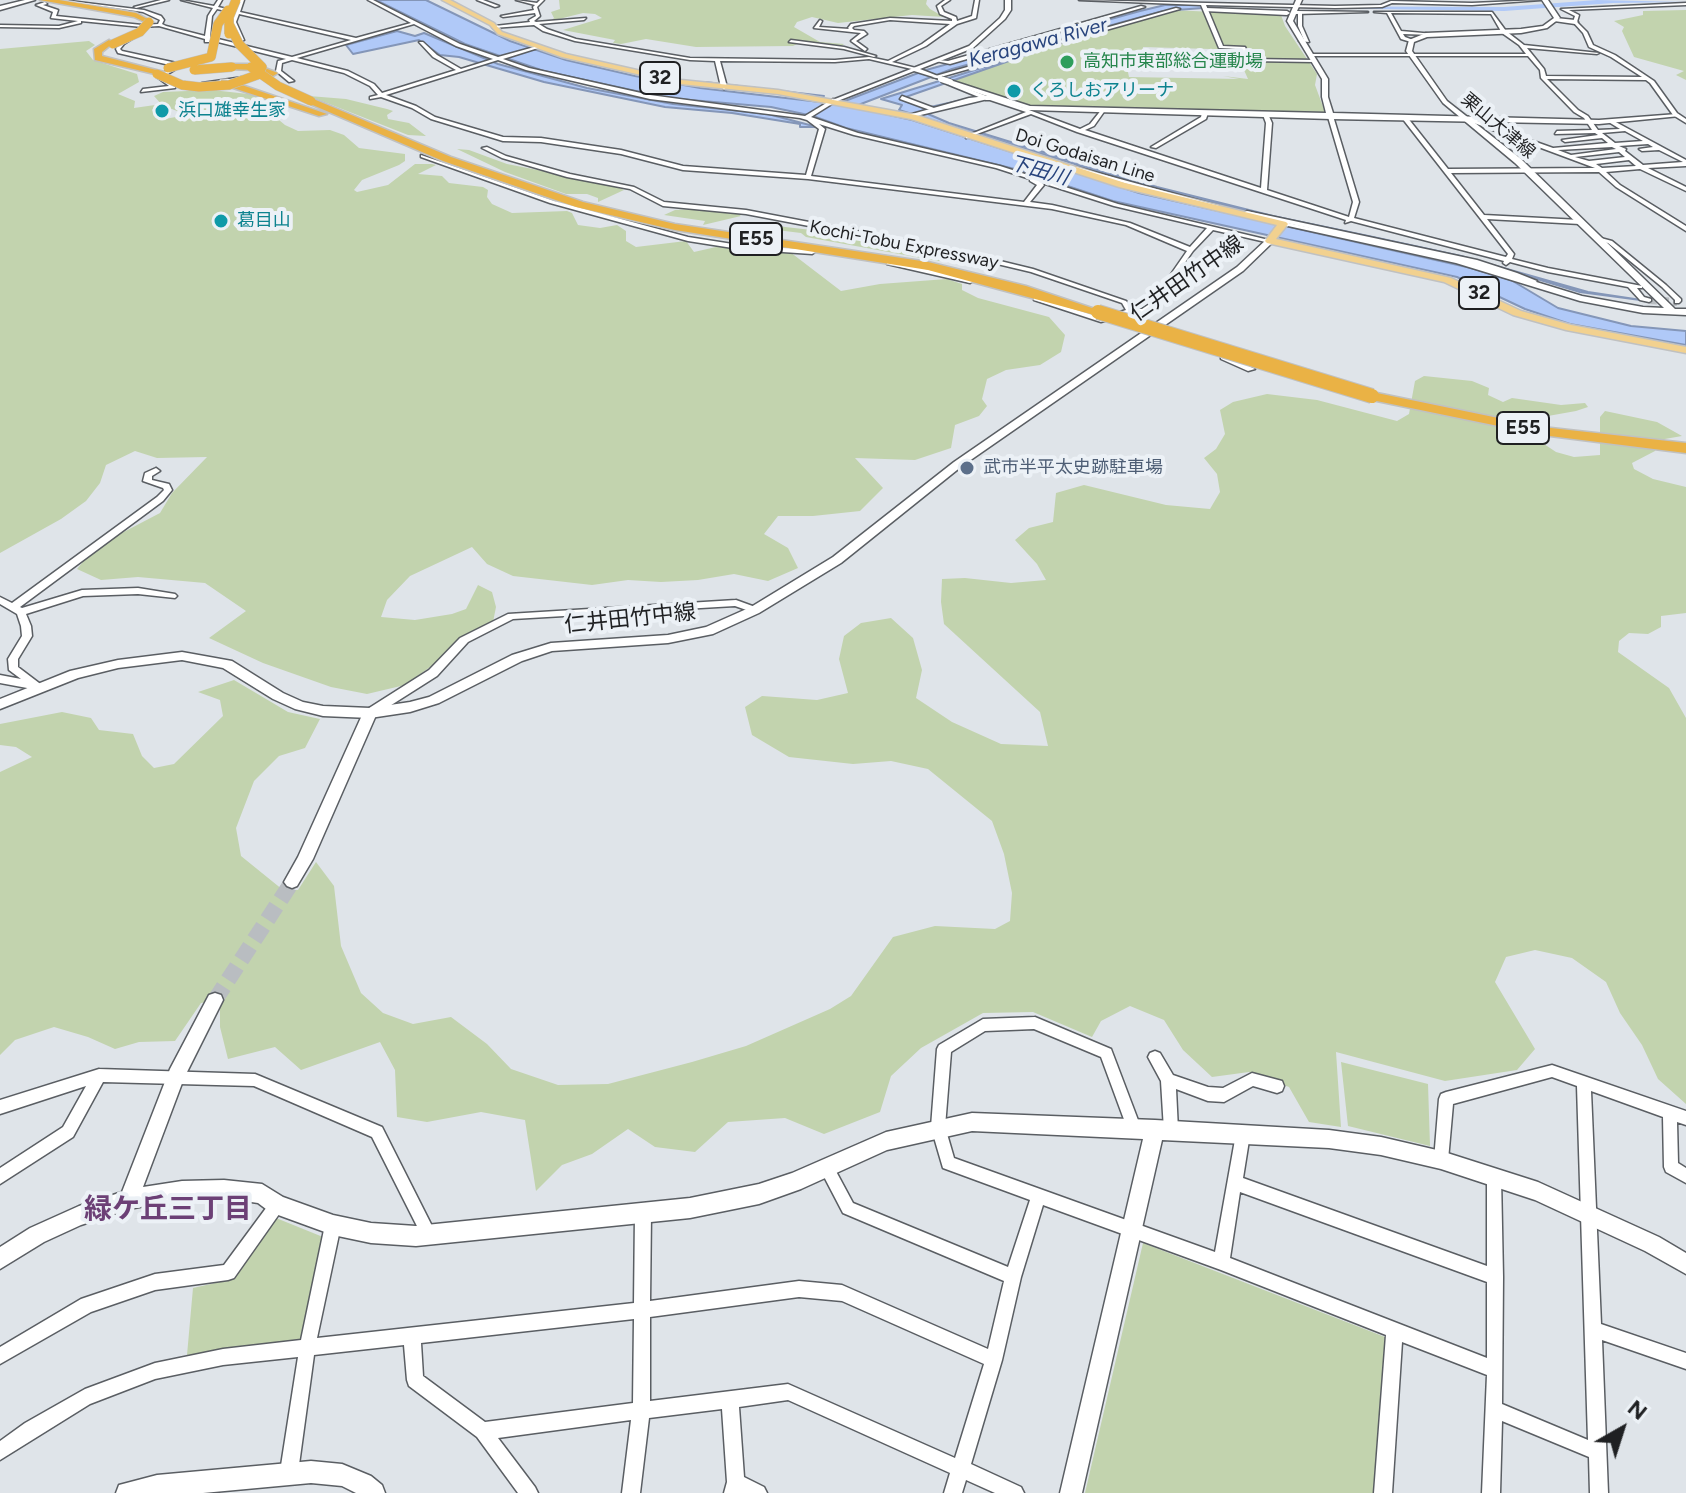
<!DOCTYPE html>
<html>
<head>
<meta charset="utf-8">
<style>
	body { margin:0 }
	#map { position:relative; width:1686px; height:1493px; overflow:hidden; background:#dfe4e9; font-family:Figtree,sans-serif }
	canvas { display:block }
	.north { position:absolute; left:1582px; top:1389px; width:80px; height:80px; -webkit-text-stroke:6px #ecf1f6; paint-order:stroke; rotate:39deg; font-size:22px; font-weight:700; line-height:32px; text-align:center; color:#1f2022 }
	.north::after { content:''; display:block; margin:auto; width:28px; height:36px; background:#1f2022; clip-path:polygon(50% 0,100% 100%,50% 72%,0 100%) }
</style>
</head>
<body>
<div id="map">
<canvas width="1686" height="1493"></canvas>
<div class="north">N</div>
</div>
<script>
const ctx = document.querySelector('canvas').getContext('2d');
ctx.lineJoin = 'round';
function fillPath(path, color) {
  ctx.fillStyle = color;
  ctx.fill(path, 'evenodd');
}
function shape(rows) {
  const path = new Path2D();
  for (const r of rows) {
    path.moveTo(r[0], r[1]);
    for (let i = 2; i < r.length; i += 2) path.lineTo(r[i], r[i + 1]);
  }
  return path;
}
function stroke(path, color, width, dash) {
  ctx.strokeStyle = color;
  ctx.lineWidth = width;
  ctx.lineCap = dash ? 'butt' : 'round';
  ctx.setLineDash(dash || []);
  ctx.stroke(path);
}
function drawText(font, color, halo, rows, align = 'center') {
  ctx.font = font + ' Figtree,"Noto Sans JP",sans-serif';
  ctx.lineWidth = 8;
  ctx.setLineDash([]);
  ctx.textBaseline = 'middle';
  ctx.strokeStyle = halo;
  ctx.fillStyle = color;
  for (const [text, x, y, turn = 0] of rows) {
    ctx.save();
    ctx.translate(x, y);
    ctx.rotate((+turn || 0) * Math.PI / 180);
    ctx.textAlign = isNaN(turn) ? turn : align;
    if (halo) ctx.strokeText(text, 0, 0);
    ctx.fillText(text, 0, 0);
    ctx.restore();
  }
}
fillPath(shape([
	[559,0,927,0,926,4,930,9,944,17,912,15,838,23,812,17,797,22,794,27,820,42,844,44,840,47,801,42,793,46,696,47,646,39,621,44,613,43,615,40,563,30,602,18,595,14,583,13,551,21,554,18,551,12,560,9],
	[1171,10,1281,15,1285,26,1317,74,1315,85,1325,112,1030,106,950,79,1041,50,969,66],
	[1143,47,1210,49,1212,52,1235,50,1240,58,1245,58,1240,61,1248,79,1223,76,1239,79,1129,77,1124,53,1140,56,1144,55],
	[1686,10,1686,80,1676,75,1684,71,1634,57,1622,31,1624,27,1614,21,1643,15,1643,11],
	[89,41,95,45,86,51,93,60,137,74,139,82,118,94,135,101,134,108,155,105,152,110,159,120,187,115,162,105,154,96,163,92,212,90,248,94,259,96,267,103,283,103,273,115,285,125,298,131,330,130,344,135,359,148,405,154,405,161,399,165,362,180,354,190,357,192,388,185,415,164,432,164,436,165,418,174,442,176,449,183,483,187,488,190,487,197,492,204,512,213,567,211,572,213,578,225,600,228,617,225,626,231,626,241,636,247,686,241,694,252,716,247,790,252,841,291,880,284,947,279,962,284,962,290,978,298,1049,317,1065,335,1061,352,1040,365,1006,370,987,379,982,399,987,406,979,416,955,425,951,448,915,460,855,458,883,488,860,511,813,516,778,516,764,534,788,548,798,568,768,581,734,574,698,580,661,582,628,580,592,585,513,576,487,564,472,547,410,576,387,600,381,617,415,620,452,614,466,609,478,585,492,592,496,607,493,622,405,685,367,694,331,687,263,663,209,638,246,611,205,583,138,577,101,580,77,569,95,547,160,513,172,493,207,457,157,458,135,451,106,465,100,483,86,501,61,519,0,553,0,49],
	[309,96,346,99,387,109,393,111,387,115,388,119,409,123,426,136,408,135],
	[457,149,469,150,507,164,609,184,624,190,598,202,598,198,587,194,566,194,505,172],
	[693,209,737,213,741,216,703,225,705,221,664,215,675,210],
	[742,222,855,235,948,257,939,261,927,259,806,237,801,233,736,225],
	[1424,376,1472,381,1489,388,1488,395,1503,402,1512,398,1561,405,1585,403,1588,407,1576,411,1531,419,1530,427,1544,444,1556,452,1574,457,1600,455,1600,417,1605,411,1657,422,1682,436,1659,440,1655,451,1632,463,1634,469,1653,479,1686,487,1686,613,1661,616,1661,627,1648,634,1629,633,1619,641,1618,652,1669,688,1686,718,1686,1104,1658,1079,1642,1045,1620,1013,1606,982,1572,958,1535,950,1506,957,1495,982,1535,1049,1517,1070,1445,1081,1336,1052,1341,1127,1309,1122,1289,1087,1249,1072,1212,1077,1183,1050,1164,1020,1130,1006,1101,1021,1092,1037,1033,1012,983,1013,921,1048,891,1076,880,1112,824,1134,785,1118,728,1122,695,1152,655,1147,628,1129,592,1154,562,1165,536,1191,525,1120,481,1112,427,1122,397,1117,395,1070,380,1042,301,1070,275,1047,228,1059,220,1027,220,1000,201,1003,175,1041,139,1042,115,1049,88,1037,54,1027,15,1040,0,1055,0,772,32,757,16,747,0,745,0,724,62,712,91,718,99,730,133,734,142,756,154,768,174,764,223,716,220,700,198,692,234,680,288,712,320,719,305,748,279,756,254,781,236,828,241,856,283,890,298,890,316,862,334,886,341,946,361,993,383,1013,413,1024,451,1017,487,1044,511,1069,558,1085,608,1084,692,1062,746,1046,830,1009,851,996,893,937,935,926,995,929,1010,921,1012,893,1004,854,992,821,928,769,891,761,853,764,789,757,752,735,745,707,762,696,817,700,848,693,839,659,844,636,861,623,891,618,913,638,922,670,916,698,952,722,1001,744,1048,746,1040,712,944,624,941,602,942,579,965,578,1011,583,1046,580,1037,564,1015,540,1029,528,1053,522,1056,493,1084,485,1166,505,1210,509,1220,492,1217,474,1204,458,1216,449,1225,434,1220,410,1233,402,1267,394,1317,400,1397,421,1409,414,1415,381],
	[1341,1062,1428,1084,1430,1146,1348,1126],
	[276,1218,323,1237,303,1343,187,1355,193,1288,233,1279],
	[1143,1243,1385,1337,1373,1493,1085,1493]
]), '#c2d3ae');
const water = shape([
	[376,0,426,0,510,41,566,60,635,76,700,88,837,104,926,70,1140,11,1165,5,1202,5,1203,8,1163,11,952,69,853,107,912,120,1139,193,1471,268,1511,280,1558,308,1631,326,1686,331,1686,345,1570,324,1525,309,1457,277,1113,201,1019,170,846,128,813,116,771,107,668,98,544,71,465,44,376,0],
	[397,31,415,36,424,33,498,64,587,88,673,104,768,114,817,127,800,127,800,124,732,113,665,107,544,82,459,57,440,55,419,40,353,54,346,45,397,31],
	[1046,48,900,99,926,108,971,98,921,111,949,123,1157,187,1273,216,1373,237,1461,256,1588,292,1648,301,1580,292,1461,256,1273,217,1156,189,899,110,902,105,881,99,1046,48]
]);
fillPath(water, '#b0c9f8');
stroke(water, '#8496b8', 2);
stroke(shape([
	[705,82,824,96]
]), '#8496b8', 2);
fillPath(shape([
	[1597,0,1686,2,1613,3,1504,11,1181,6,1504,7,1597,0]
]), '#b0c9f8');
stroke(shape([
	[1649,300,1677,302]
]), '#b9bdc1', 8, [8, 4]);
stroke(shape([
	[215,1000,292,882]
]), '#b9bdc1', 16, [16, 8]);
const minor = shape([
	[61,0,144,10,161,16,164,20,162,24,166,26,205,36,208,16,213,8,181,0,214,6,218,0,222,0,218,7,236,11,240,0,244,0,240,12,356,38,411,23,368,0,373,0,460,44,498,57,538,46,538,48,503,59,529,68,650,95,805,116,833,99,835,102,811,117,858,133,1000,166,1118,204,1273,241,1270,243,1213,230,1193,251,1155,305,1147,313,1124,314,1120,312,1126,310,1122,303,1031,272,951,253,746,214,663,206,630,189,567,177,502,158,482,148,487,147,506,156,570,174,634,187,664,202,746,210,951,249,1033,269,1126,301,1133,309,1142,309,1151,303,1187,251,1126,225,1052,209,808,179,683,170,621,154,541,142,503,141,431,119,412,108,381,97,370,99,370,97,378,95,370,86,344,73,292,60,282,63,281,71,294,81,289,82,276,71,278,61,286,59,210,40,209,42,205,42,205,39,159,26,142,27,81,21,81,23,59,28,0,27,0,25,59,26,78,21,51,18,53,12,36,5,45,2,47,4,43,5,58,10,56,16,142,25,158,24,160,20,143,12,61,0],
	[217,9,235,13,232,22,240,40,242,41,244,40,236,22,239,14,351,40,292,57,210,37,212,16,217,9],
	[414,24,456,46,493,59,461,69,437,55,423,42,419,42,433,57,456,70,382,93,374,84,348,71,297,58,414,24],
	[498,60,526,70,650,99,800,118,807,120,819,129,806,175,683,166,621,150,541,138,503,137,435,117,416,106,386,95,498,60],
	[819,124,854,135,996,168,1030,179,1030,181,1037,185,1024,202,811,176,825,129,819,124],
	[1042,183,1114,206,1207,228,1190,247,1130,223,1052,205,1030,202,1044,185,1042,183],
	[161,0,169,0,136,8,134,7,161,0],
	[477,0,483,0,499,6,495,7,477,0],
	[516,0,537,3,540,0,544,0,537,7,540,16,534,21,536,22,586,18,584,20,539,24,547,29,576,39,690,58,835,60,869,57,888,61,922,44,950,24,890,20,854,26,852,28,854,30,864,31,867,34,856,41,867,49,865,51,851,41,861,33,814,28,820,20,822,21,819,27,849,29,848,28,851,24,890,18,952,21,952,19,940,14,937,6,945,0,950,0,941,6,944,12,956,17,957,21,972,16,975,0,979,0,976,18,957,24,926,46,892,62,916,68,916,70,869,59,835,62,720,61,727,87,724,89,721,87,715,61,690,60,575,41,543,31,534,25,493,28,495,26,530,22,529,20,536,16,535,13,503,17,501,16,534,10,533,7,535,5,516,0],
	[1079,0,1335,6,1381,5,1391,1,1472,3,1541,0,1472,5,1392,3,1382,7,1335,8,1206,5,1223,46,1245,47,1251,59,1316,60,1314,62,1249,61,1241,49,1219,48,1201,5,1079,0],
	[1686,3,1686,5,1569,10,1579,15,1577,22,1587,32,1593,45,1615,55,1654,81,1677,113,1686,119,1686,123,1673,115,1650,83,1646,80,1547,79,1578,110,1588,116,1598,130,1620,129,1607,121,1612,120,1686,160,1686,166,1648,168,1686,187,1686,191,1640,169,1606,172,1620,185,1686,226,1686,231,1616,187,1599,172,1451,173,1484,215,1580,220,1583,222,1580,224,1487,219,1514,254,1512,259,1548,268,1642,286,1642,288,1637,288,1644,297,1651,299,1651,301,1649,302,1640,300,1628,287,1548,272,1510,262,1506,265,1503,263,1504,261,1351,221,1345,223,1346,220,1077,132,1031,114,966,138,966,136,1026,112,990,100,986,100,942,82,947,81,989,97,993,97,1024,108,1028,107,1029,110,1080,129,1090,124,1102,109,1106,109,1094,126,1085,130,1261,188,1266,123,1263,115,1268,114,1272,123,1267,190,1349,217,1353,202,1328,117,1333,116,1359,202,1354,218,1506,257,1508,254,1402,118,1407,117,1448,169,1595,168,1458,117,1463,116,1553,148,1608,143,1602,138,1565,142,1562,140,1598,135,1595,133,1555,134,1557,131,1592,130,1584,118,1574,112,1541,78,1540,70,1528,56,1310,56,1308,54,1526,54,1519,45,1502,33,1491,14,1391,13,1401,31,1434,34,1432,35,1403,34,1405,37,1413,40,1411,42,1401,39,1387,13,1374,12,1492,12,1506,31,1524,45,1599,53,1597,54,1527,48,1544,69,1546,76,1642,77,1611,57,1589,47,1583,33,1573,22,1575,16,1561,9,1686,3],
	[1625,131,1643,141,1615,143,1602,133,1625,131],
	[1648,144,1653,147,1639,149,1642,151,1659,150,1683,162,1643,165,1625,151,1626,149,1619,146,1648,144],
	[1612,147,1616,149,1571,155,1558,150,1612,147],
	[1619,152,1625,157,1589,161,1575,157,1619,152],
	[1629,160,1636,166,1602,168,1596,164,1629,160],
	[1141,6,1145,7,950,64,936,61,938,60,948,61,1141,6],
	[1176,8,1180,9,937,78,932,77,1176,8],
	[1300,12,1302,13,1302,26,1309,42,1299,41,1304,40,1298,26,1298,13,1300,12],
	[131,36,135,37,124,44,120,49,122,51,181,64,181,66,163,77,175,86,175,88,141,92,143,89,169,86,157,77,174,66,118,53,116,49,120,42,131,36],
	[791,40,844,47,876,56,874,57,844,49,789,42,791,40],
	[243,77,245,80,205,85,202,83,243,77],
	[902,96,934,108,935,109,930,110,900,99,902,96],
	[1205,111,1208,113,1206,119,1156,148,1151,147,1201,117,1202,113,1205,111],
	[421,155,554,201,688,237,739,245,812,250,815,252,812,254,739,249,688,241,550,203,421,157,421,155],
	[1072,167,1076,167,1219,206,1214,207,1072,169,1072,167],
	[1247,211,1477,260,1517,273,1537,281,1532,285,1530,284,1529,282,1475,264,1245,214,1245,212,1247,211],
	[1597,237,1612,241,1666,285,1681,299,1681,301,1679,303,1675,303,1675,300,1662,287,1608,243,1595,240,1595,238,1597,237],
	[889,261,970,279,973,281,970,283,887,264,887,262,889,261],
	[1034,298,1038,298,1108,320,1101,322,1034,300,1034,298],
	[1221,355,1227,355,1255,369,1248,371,1221,359,1221,355],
	[156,468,160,471,152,476,152,480,169,484,172,490,163,501,20,607,22,608,82,590,138,588,175,594,177,596,175,598,138,594,83,596,26,614,31,626,32,636,18,659,18,667,43,686,38,690,0,683,0,675,21,679,9,670,8,659,22,636,21,626,17,614,0,604,0,597,12,603,157,497,164,490,163,488,143,481,145,473,156,468],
	[736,600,758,608,760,610,755,613,735,606,513,619,468,642,437,676,374,716,366,716,365,713,366,710,429,670,460,638,508,614,736,600],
	[1035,1017,1111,1049,1141,1128,1139,1133,1134,1135,1129,1133,1101,1057,1034,1029,985,1031,951,1052,945,1127,954,1158,1215,1252,1236,1134,1238,1129,1243,1127,1248,1129,1250,1134,1243,1178,1487,1266,1487,1176,1489,1171,1494,1169,1499,1171,1501,1176,1503,1277,1502,1404,1588,1440,1577,1086,1552,1077,1453,1104,1448,1160,1446,1165,1441,1167,1436,1165,1434,1160,1439,1099,1441,1094,1446,1092,1552,1065,1686,1111,1686,1125,1677,1122,1678,1163,1686,1168,1686,1183,1666,1172,1664,1167,1663,1117,1591,1091,1601,1324,1686,1353,1686,1369,1602,1340,1608,1493,1590,1493,1589,1457,1502,1421,1500,1493,1482,1493,1487,1375,1402,1342,1392,1493,1374,1493,1386,1335,1221,1270,1043,1205,1021,1277,1002,1360,971,1464,1021,1487,1024,1493,995,1493,966,1480,962,1493,944,1493,950,1473,788,1400,739,1407,744,1477,764,1487,767,1493,724,1493,727,1482,722,1409,649,1418,640,1493,622,1493,631,1420,498,1438,535,1487,538,1493,518,1493,477,1437,409,1386,407,1380,404,1345,314,1355,298,1472,295,1478,289,1481,283,1478,280,1472,298,1357,223,1365,155,1379,90,1404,0,1460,0,1441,25,1423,85,1389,155,1363,223,1349,301,1340,325,1225,328,1220,333,1217,338,1220,341,1225,317,1338,634,1303,635,1214,638,1209,643,1206,648,1209,651,1214,650,1301,799,1281,842,1285,988,1349,1004,1281,843,1213,819,1167,821,1162,826,1160,831,1162,853,1203,1008,1267,1030,1200,943,1168,931,1127,937,1049,939,1045,983,1019,1035,1017],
	[1240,1192,1487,1282,1487,1358,1230,1258,1240,1192],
	[799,1297,842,1301,984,1364,955,1458,788,1384,650,1401,650,1317,799,1297],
	[634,1319,633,1403,485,1422,423,1376,421,1343,634,1319],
	[1155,1051,1160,1053,1173,1075,1208,1087,1223,1088,1252,1073,1282,1081,1284,1086,1282,1091,1277,1093,1253,1086,1224,1102,1208,1101,1176,1089,1178,1130,1176,1135,1171,1137,1166,1135,1164,1130,1161,1081,1148,1057,1150,1053,1155,1051],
	[99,1069,255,1074,382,1127,434,1230,437,1235,434,1240,429,1243,424,1240,372,1137,254,1086,103,1082,73,1137,0,1184,0,1168,63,1127,86,1086,0,1114,0,1100,99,1069],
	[277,1197,282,1200,285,1205,282,1210,234,1278,228,1280,155,1290,91,1312,0,1364,0,1347,81,1299,155,1274,224,1265,272,1200,277,1197]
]);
const tertiary = shape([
	[1005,0,1011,0,1011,10,1005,19,973,48,920,69,943,78,943,80,914,71,835,102,830,101,969,46,1000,18,1005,10,1005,0],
	[1296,0,1302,0,1297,11,1368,12,1296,14,1293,21,1328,79,1328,97,1333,113,1599,120,1677,114,1680,116,1599,124,1331,119,1029,110,992,98,908,118,905,116,969,98,987,96,948,83,950,80,1030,106,1326,113,1322,97,1322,79,1287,21,1296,0],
	[1206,8,1287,11,1290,13,1287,15,1204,11,1206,8],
	[1556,18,1575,20,1578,22,1575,24,1554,21,1556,18],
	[370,708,377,713,313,859,297,886,292,888,287,886,284,882,298,857,363,713,370,708],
	[215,993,221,995,223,1000,184,1078,143,1187,182,1181,224,1180,262,1184,283,1197,333,1215,371,1223,416,1226,690,1198,759,1184,792,1173,886,1132,972,1113,1155,1120,1329,1130,1381,1137,1441,1151,1538,1182,1659,1237,1686,1253,1686,1274,1645,1251,1535,1200,1441,1169,1381,1155,1329,1148,1162,1140,1082,1493,1060,1493,1143,1139,972,1131,887,1150,801,1189,759,1204,690,1218,416,1246,371,1243,333,1235,270,1212,258,1203,224,1198,182,1199,129,1209,81,1225,44,1242,0,1269,0,1247,30,1228,79,1206,122,1192,170,1069,209,995,215,993],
	[311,1461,342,1464,371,1476,382,1485,385,1493,356,1493,342,1486,311,1483,203,1493,116,1493,119,1485,157,1475,311,1461]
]);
const secondary = shape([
	[25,0,35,0,0,10,0,6,25,0],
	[1542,0,1548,0,1560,18,1547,28,1521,33,1427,37,1414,42,1412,51,1447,101,1521,159,1675,309,1686,309,1686,315,1643,313,1580,301,1456,263,1279,224,1283,222,1458,258,1582,296,1643,307,1664,308,1515,163,1443,103,1406,51,1409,40,1426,33,1521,29,1543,26,1554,18,1542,0],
	[1267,239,1274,241,1243,271,962,466,841,563,759,613,713,634,668,643,552,651,522,661,439,703,410,712,370,718,323,716,295,709,273,699,223,668,182,660,118,668,78,678,0,709,0,699,70,671,118,660,182,652,232,661,283,693,303,702,323,706,370,708,410,702,429,697,512,655,551,643,668,635,706,627,751,607,833,557,954,462,1237,267,1267,239]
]);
const primary = shape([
	[442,0,450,0,494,23,502,32,566,54,681,80,778,90,916,115,1125,183,1286,222,1288,224,1276,239,1451,278,1521,311,1571,325,1686,347,1686,353,1566,330,1513,315,1444,282,1267,243,1265,241,1277,225,1119,187,911,119,778,94,681,84,562,57,498,34,490,25,442,0]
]);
const motorway = shape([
	[40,0,59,0,136,13,153,22,149,24,134,17,40,0],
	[109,40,113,43,102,52,102,56,164,72,159,75,95,60,94,49,109,40],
	[232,64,254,64,278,73,273,76,253,70,229,69,232,64],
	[221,80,227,80,327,114,319,116,221,84,221,80],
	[311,98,451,157,583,202,675,224,928,262,1026,286,1104,312,1098,316,928,270,675,230,576,207,443,161,308,103,311,98],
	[1372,392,1542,427,1686,443,1686,453,1542,435,1367,399,1367,393,1372,392]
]);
stroke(minor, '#5a5e63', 3);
stroke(tertiary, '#5a5e63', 3);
stroke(secondary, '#5a5e63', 3);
stroke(primary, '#c0c1c1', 3);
stroke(motorway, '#c0c1c1', 3);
fillPath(minor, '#fff');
fillPath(tertiary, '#fff');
fillPath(secondary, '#fff');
fillPath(primary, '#f2d18f');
fillPath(motorway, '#eab245');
const tertiaryBridge = shape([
	[941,79,950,82]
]);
const motorwayBridgeFar1 = shape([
	[229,34,229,17,236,0],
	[113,44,140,32,149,22],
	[251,67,278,86,311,101],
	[168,68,211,57,218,24,228,10],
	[194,70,232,67],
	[157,74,182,85,199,87,229,85,257,75,262,67,239,44,229,24]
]);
const motorwayBridge = shape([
	[1098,312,1372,396]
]);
stroke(tertiaryBridge, '#5a5e63', 7, []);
stroke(motorwayBridgeFar1, '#c0c1c1', 10, []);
stroke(motorwayBridge, '#c0c1c1', 16, []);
stroke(tertiaryBridge, '#fff', 6);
stroke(motorwayBridgeFar1, '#eab245', 9);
stroke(motorwayBridge, '#eab245', 14);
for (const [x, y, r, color] of [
	[1067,62,8,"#2e9e5b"],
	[1014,91,8,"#0f9aa8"],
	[162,111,8,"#0f9aa8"],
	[221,221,8,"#0f9aa8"],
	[967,468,8,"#5c6f8a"]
]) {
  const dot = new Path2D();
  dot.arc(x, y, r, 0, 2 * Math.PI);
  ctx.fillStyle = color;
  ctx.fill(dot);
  stroke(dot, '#ecf1f6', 3);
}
drawText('18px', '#27864d', '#ecf1f6', [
	["高知市東部総合運動場",1083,62]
], 'left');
drawText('18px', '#0d838f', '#ecf1f6', [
	["くろしおアリーナ",1030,91],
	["浜口雄幸生家",178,111],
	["葛目山",237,221]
], 'left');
drawText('18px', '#1f2022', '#ecf1f6', [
	["栗山大津線",1498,126,40],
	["Doi Godaisan Line",1085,156,17],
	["Kochi-Tobu Expressway",904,245,11]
]);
drawText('18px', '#4e5e75', '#ecf1f6', [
	["武市半平太史跡駐車場",983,468]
], 'left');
drawText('italic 20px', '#28447d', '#ecf1f6', [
	["Keragawa River",1038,43,-15],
	["下田川",1039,171,16]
]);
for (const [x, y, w] of [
	[660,78,40],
	[756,239,52],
	[1479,293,40],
	[1523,428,52]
]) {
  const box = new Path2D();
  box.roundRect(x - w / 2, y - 16, w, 32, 6);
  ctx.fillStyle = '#ecf1f6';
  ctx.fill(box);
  stroke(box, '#1f2022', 2);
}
drawText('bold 20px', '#1f2022', null, [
	["32",660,78],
	["E55",756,239],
	["32",1479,293],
	["E55",1523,428]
]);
drawText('22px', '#1f2022', '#ecf1f6', [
	["仁井田竹中線",1187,279,-35],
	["仁井田竹中線",630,619,-6]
]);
drawText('bold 28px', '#6c4076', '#ecf1f6', [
	["緑ケ丘三丁目",168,1210]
]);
</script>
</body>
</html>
